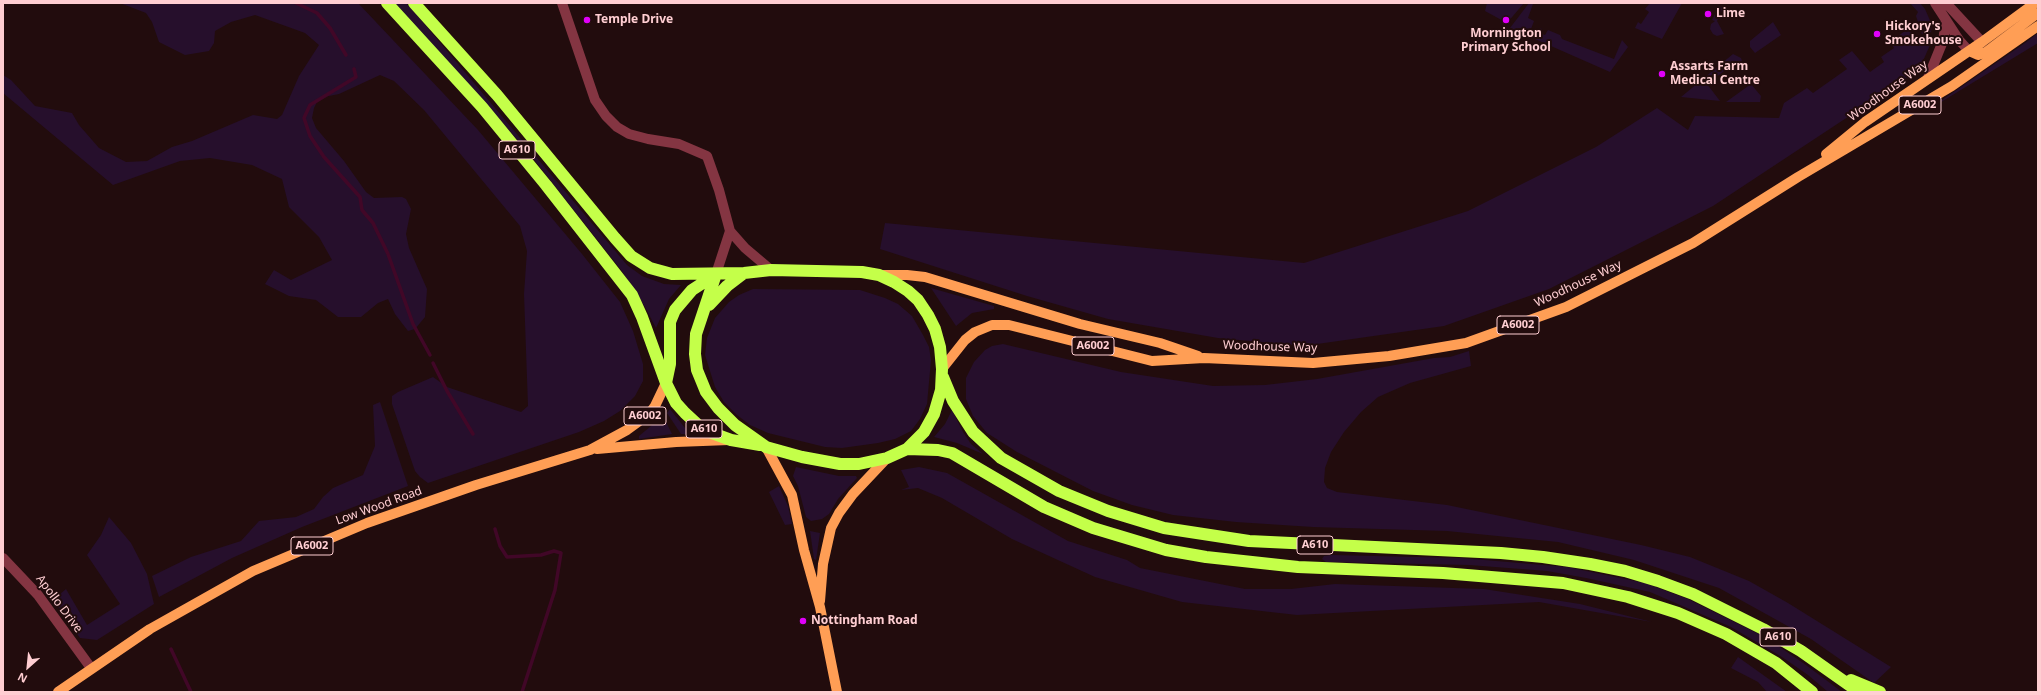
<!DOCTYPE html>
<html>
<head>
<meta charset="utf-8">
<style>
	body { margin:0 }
	#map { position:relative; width:2041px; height:695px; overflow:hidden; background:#220c0d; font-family:"Noto Sans",sans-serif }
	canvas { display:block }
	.frame { position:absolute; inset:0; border:4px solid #ffced2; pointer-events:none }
	.north { position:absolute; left:8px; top:647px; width:40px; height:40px; -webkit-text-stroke:3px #220c0d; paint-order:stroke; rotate:207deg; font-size:11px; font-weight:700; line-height:16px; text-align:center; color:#ffced2 }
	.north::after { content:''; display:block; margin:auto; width:14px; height:18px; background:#ffced2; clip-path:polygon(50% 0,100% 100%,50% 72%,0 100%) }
</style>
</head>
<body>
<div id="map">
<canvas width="2041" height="695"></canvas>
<div class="frame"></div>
<div class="north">N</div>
</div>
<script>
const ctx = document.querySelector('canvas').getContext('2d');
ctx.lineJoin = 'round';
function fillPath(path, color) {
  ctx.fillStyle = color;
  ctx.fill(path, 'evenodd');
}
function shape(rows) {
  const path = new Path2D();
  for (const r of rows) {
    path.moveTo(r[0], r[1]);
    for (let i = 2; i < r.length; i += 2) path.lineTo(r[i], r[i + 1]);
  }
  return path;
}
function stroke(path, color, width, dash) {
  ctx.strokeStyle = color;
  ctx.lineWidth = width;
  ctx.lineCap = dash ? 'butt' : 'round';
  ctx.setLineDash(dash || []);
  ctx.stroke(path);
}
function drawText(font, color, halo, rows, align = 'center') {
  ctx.font = font + ' "Noto Sans",sans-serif';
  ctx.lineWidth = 4;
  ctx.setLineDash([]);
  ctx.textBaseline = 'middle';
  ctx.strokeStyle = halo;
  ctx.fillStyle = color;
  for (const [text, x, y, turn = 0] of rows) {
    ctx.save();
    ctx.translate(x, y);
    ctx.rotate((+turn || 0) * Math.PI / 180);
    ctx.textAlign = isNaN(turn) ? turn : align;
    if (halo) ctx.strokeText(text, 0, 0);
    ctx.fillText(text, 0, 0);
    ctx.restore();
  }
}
fillPath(shape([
	[120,3,358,3,478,130,582,254,620,302,633,331,643,364,643,381,635,396,620,411,604,421,579,432,428,483,420,477,415,471,392,404,392,396,398,392,433,377,447,387,521,412,528,406,524,294,527,251,520,226,424,110,394,81,380,75,339,94,319,98,314,108,312,118,316,128,344,161,366,192,374,198,402,197,406,199,411,209,406,234,409,248,427,289,425,317,415,329,408,331,395,314,388,299,378,303,361,317,338,317,316,300,289,296,265,284,274,270,291,280,332,260,319,237,289,207,282,179,252,165,210,158,180,161,113,185,3,93,3,75,11,80,35,106,72,113,79,125,99,148,126,162,147,161,172,147,192,141,253,115,277,119,282,115,299,76,319,45,305,33,255,15,231,22,215,31,214,43,209,51,185,55,159,42,152,22,146,13],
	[393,3,406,3,411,8,627,265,642,276,664,284,681,285,669,299,656,328,645,307,621,270,524,147],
	[1487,3,1524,3,1507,23,1485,11],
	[1529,3,1533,4,1528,18,1534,21,1531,29,1538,31,1540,28,1542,29,1542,34,1545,35,1548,30,1560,35,1562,39,1614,59,1622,40,1628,47,1610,72,1510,28],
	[1650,3,1682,3,1662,39,1635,28,1638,22,1641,24,1649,12,1645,9],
	[1910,3,1920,3,1925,9,1932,25,1931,32,1922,34,1916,16,1918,12],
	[1719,6,1723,8,1717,21,1724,34,1717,36,1713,34,1710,29,1711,24,1715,21,1712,20],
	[1773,22,1781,35,1755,53,1750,47,1750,41],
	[1909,28,1918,40,1931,38,1930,45,1919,70,1713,206,1549,289,1444,326,1303,346,1218,338,1108,319,1027,296,880,249,885,223,1304,263,1468,211,1596,147,1657,108,1688,130,1695,116,1779,118,1784,103,1807,88,1813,93,1847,69,1839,60,1852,51,1870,72,1884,62,1881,57,1894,48,1890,42],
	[2038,33,2038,43,1923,113,2025,43],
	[1733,54,1741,58,1742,61,1738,65,1736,62,1707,84,1720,101,1681,97],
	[1751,84,1761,96,1760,102,1726,102],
	[931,288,994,306,994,309,972,313,956,326],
	[753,289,860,290,885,298,898,304,912,316,923,335,929,347,931,360,927,404,920,419,911,431,895,439,878,443,842,448,825,447,768,433,750,425,737,415,724,402,715,387,705,355,707,338,715,318,729,302,739,295],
	[1003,344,1121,372,1213,386,1265,385,1317,379,1434,358,1450,357,1469,351,1471,366,1410,383,1378,397,1361,412,1344,432,1331,452,1325,468,1324,482,1327,488,1337,492,1447,505,1641,545,1690,557,1749,581,1788,603,1891,667,1874,683,1811,639,1719,588,1634,560,1558,542,1447,531,1313,527,1236,522,1173,515,1132,505,1093,491,1017,452,987,433,973,416,966,399,966,378,974,362,985,350,992,346],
	[380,402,408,486,302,527,232,558,159,597,152,576,191,557,241,541,259,521,296,517,314,509,323,497,333,488,363,475,375,446,373,405],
	[670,409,685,428,693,434,681,434,667,413],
	[952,410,963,432,971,444,983,454,957,443,934,437,945,424],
	[663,416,672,434,639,439,639,436],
	[796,467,839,476,856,476,857,478,838,499,829,514,822,519,811,521,806,517,798,486,793,476],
	[919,467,947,473,1068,541,1127,560,1140,568,1245,589,1291,589,1335,584,1484,589,1580,604,1652,622,1539,602,1297,615,1182,602,1095,577,1012,539,942,498,918,488,901,490,909,487,901,470],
	[779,486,788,506,792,524,785,525,769,492],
	[109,517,131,543,147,574,154,604,97,640,80,638,53,600,66,589,87,625,120,604,87,555,101,535],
	[810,531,820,533,816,560,814,559],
	[1332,555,1461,558,1567,567,1645,583,1688,599,1765,637,1806,665,1842,692,1828,692,1808,675,1782,657,1731,627,1650,592,1586,578,1547,571,1469,565,1326,562,1322,559,1324,556],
	[1738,657,1787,692,1767,692,1758,682,1731,668]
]), '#260f2c');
stroke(shape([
	[296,3,317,13,330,28,346,55],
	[354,69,356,77,310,105,304,118,310,136,324,157,360,197,362,210,373,223,388,254,413,324,430,355],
	[433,363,447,391,473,434],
	[495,529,500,546,507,557,541,555,554,551,561,553,555,590,522,692],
	[171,649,191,692]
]), '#410727', 3.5);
stroke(shape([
	[562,3,595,100,606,116,617,127,629,134,648,139,679,144,707,156,719,190,730,231,745,248,771,270],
	[1935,3,1959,40,1969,51],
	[1946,3,1982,42],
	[1928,78,1943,41,1946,20],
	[716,274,730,231],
	[3,558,38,595,91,668]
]), '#843542', 10);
stroke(shape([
	[1969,51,1978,55,1986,52,2038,13],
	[1826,154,1865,122,1982,42,2035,3],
	[880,275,907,275,925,277,1080,324,1160,343,1198,356],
	[942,369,965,340,975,332,992,325,1009,325,1152,361,1204,358,1313,363,1389,356,1466,343,1566,307,1693,243,1798,177,1952,86,2038,26],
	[766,447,792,495,804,550,820,607,837,692],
	[597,449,676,442,729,440],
	[820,601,823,564,831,528,839,513,853,494,887,458],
	[58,692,150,629,253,571,367,523,476,485,590,450,627,430,649,414,655,406,666,383]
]), '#ff9e55', 10);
stroke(shape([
	[387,3,482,107,546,185,632,295,642,317,666,383,676,403,685,413,698,425,712,433,731,440,760,445],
	[414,3,497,95,615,238,631,256,650,268,672,274,744,273,771,270,862,272,879,275,894,282,908,291,918,300,928,315,935,329,940,347,942,369,941,390,934,414,924,432,907,449,887,458,859,464,840,464,802,457,766,447,735,425,718,408,706,392,697,370,695,354,696,334,716,274],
	[709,305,727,286,744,273],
	[943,377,953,401,973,432,1001,458,1059,491,1108,511,1164,528,1249,541,1501,553,1543,557,1590,564,1625,571,1658,581,1693,594,1763,629,1801,651,1859,692],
	[666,383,670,364,670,322,675,310,692,290,715,275],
	[907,449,938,450,952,453,1044,507,1093,528,1166,550,1206,557,1298,567,1443,573,1563,583,1628,597,1678,613,1726,634,1776,663,1812,692],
	[1851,680,1880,692]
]), '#c4ff49', 12);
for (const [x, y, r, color] of [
	[1708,14,4,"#e000f9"],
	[587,20,4,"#e000f9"],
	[1506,20,4,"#e000f9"],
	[1877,34,4,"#e000f9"],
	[1662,74,4,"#e000f9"],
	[803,621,4,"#e000f9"]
]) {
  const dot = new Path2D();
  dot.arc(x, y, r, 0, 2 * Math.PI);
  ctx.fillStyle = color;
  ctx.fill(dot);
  stroke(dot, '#220c0d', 1.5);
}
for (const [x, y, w] of [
	[1920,105,42],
	[517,150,36],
	[1518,325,42],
	[1093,346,42],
	[645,416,42],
	[704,429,36],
	[1315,545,36],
	[312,546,42],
	[1778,637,36]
]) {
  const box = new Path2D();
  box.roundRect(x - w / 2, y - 9, w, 18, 3);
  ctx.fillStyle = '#220c0d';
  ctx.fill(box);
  stroke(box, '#ffced2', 1);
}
drawText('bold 11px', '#ffced2', null, [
	["A6002",1920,105],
	["A610",517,150],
	["A6002",1518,325],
	["A6002",1093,346],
	["A6002",645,416],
	["A610",704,429],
	["A610",1315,545],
	["A6002",312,546],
	["A610",1778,637]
]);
drawText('bold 12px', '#ffced2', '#220c0d', [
	["Lime",1716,14],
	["Temple Drive",595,20],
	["Hickory's",1885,27],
	["Smokehouse",1885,41],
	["Mornington",1506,34,"center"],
	["Primary School",1506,48,"center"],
	["Assarts Farm",1670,67],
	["Medical Centre",1670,81],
	["Nottingham Road",811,621]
], 'left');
drawText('12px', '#ffced2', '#220c0d', [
	["Woodhouse Way",1888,91,-36],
	["Woodhouse Way",1578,284,-25],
	["Woodhouse Way",1270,347,2],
	["Low Wood Road",379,506,-20],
	["Apollo Drive",59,604,53]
]);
</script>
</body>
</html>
